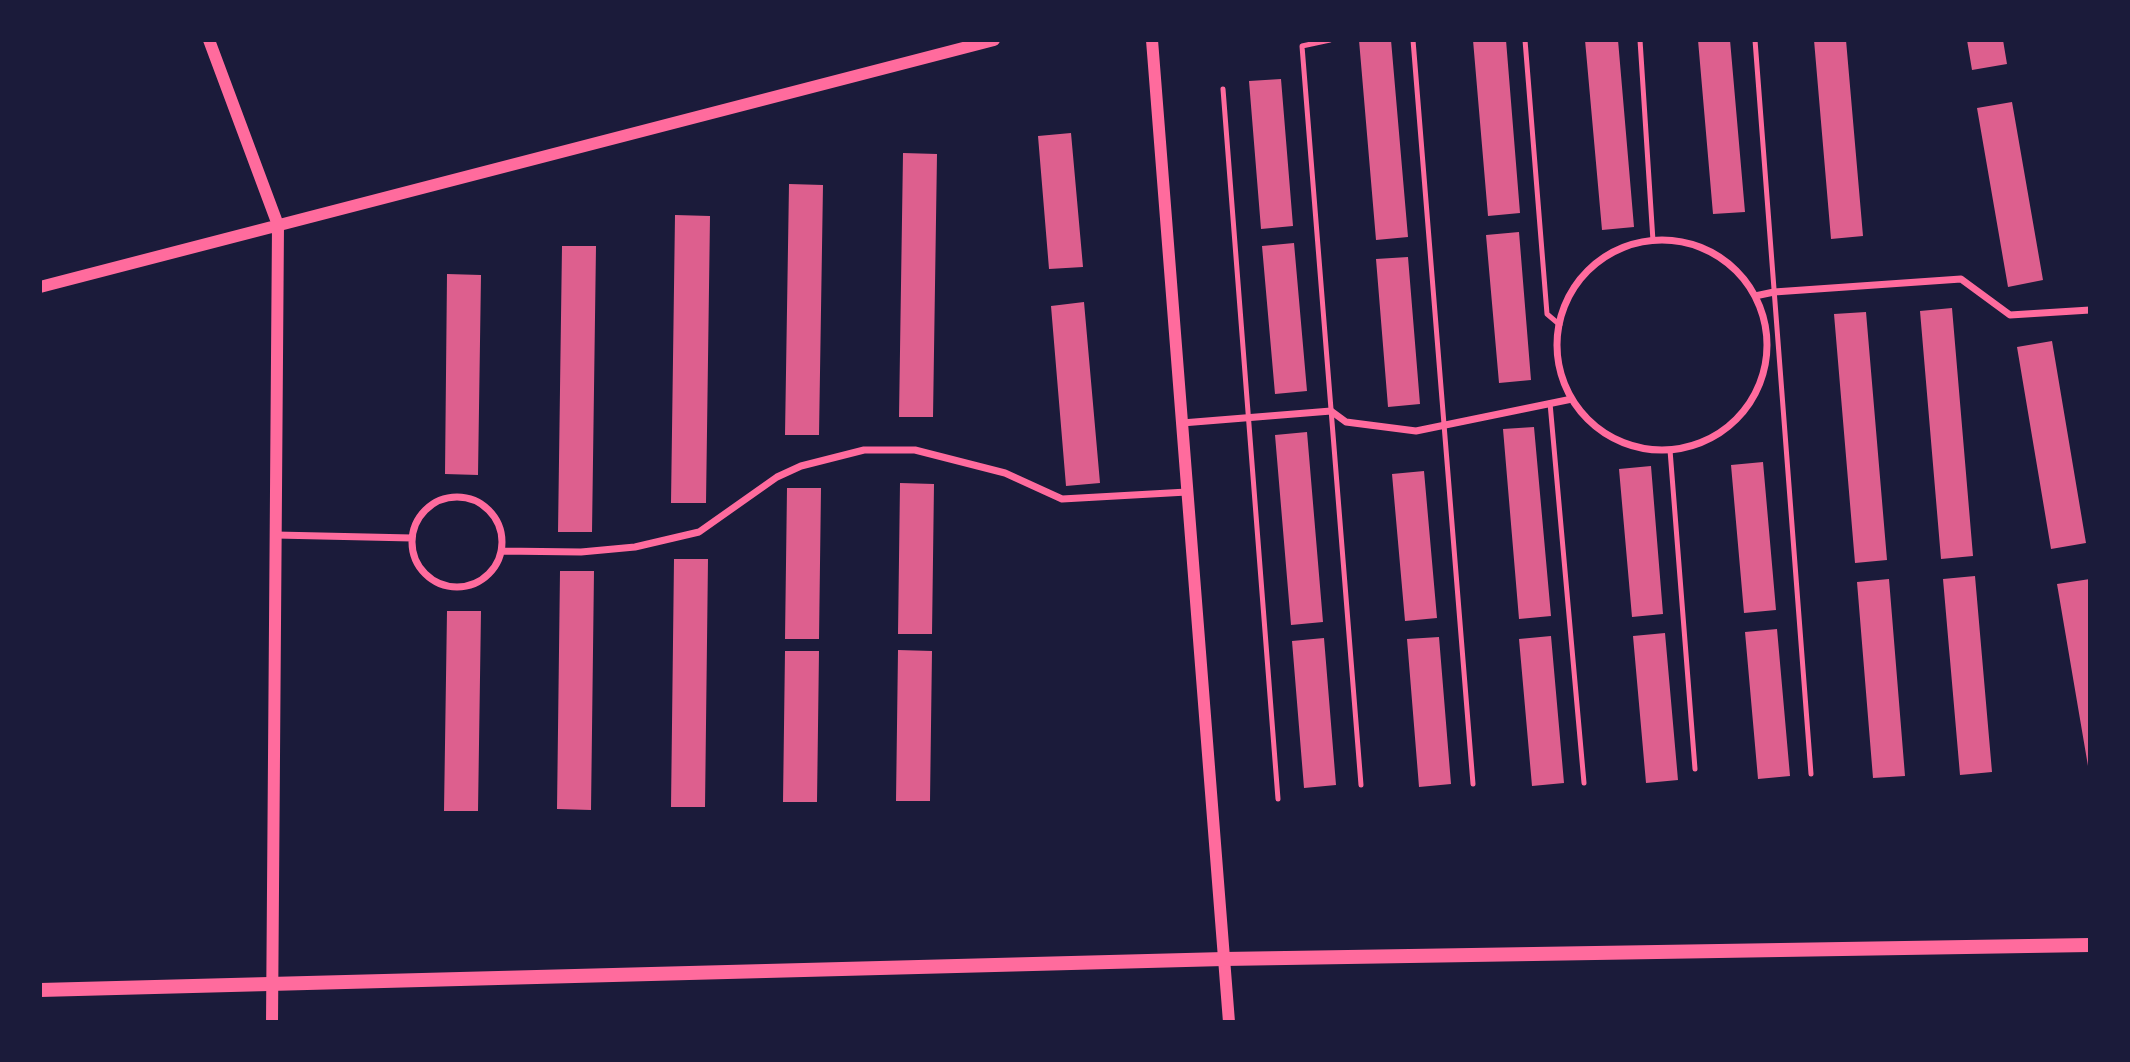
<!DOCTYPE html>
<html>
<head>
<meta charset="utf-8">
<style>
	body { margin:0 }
	#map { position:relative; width:2130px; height:1062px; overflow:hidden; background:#1b1b3a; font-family:"Alegreya Sans",sans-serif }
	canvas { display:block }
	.frame { position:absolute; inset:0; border:42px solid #1b1b3a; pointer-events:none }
</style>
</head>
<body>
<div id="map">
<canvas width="2130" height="1062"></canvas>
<div class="frame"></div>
</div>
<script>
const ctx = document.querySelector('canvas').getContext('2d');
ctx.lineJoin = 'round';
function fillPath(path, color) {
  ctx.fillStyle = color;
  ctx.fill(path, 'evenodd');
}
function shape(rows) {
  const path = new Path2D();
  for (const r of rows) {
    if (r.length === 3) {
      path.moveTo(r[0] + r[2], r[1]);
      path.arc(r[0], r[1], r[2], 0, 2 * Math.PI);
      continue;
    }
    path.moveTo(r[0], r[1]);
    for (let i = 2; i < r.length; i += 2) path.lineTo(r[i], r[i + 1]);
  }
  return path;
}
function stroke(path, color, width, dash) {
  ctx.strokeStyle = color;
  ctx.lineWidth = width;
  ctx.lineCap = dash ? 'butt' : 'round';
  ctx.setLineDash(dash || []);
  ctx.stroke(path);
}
fillPath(shape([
	[1359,40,1391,40,1408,237,1376,240],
	[1473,40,1506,40,1520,213,1488,216],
	[1585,40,1618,40,1634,227,1602,230],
	[1698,40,1730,40,1745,212,1713,214],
	[1814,40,1846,40,1863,236,1831,239],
	[1967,40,2003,40,2007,64,1972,70],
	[1281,79,1293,226,1261,229,1249,81],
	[2012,102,2043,280,2008,287,1977,108],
	[1071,133,1083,267,1049,269,1038,136],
	[903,153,937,154,933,417,899,417],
	[789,184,823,185,819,435,785,435],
	[675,215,710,216,706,503,671,503],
	[1519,232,1531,380,1499,383,1486,235],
	[1294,243,1307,391,1275,394,1262,246],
	[562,246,596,246,592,532,558,532],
	[1408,257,1420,404,1388,407,1376,259],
	[447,274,481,275,478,475,445,474],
	[1084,302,1100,483,1066,486,1051,306],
	[1952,308,1973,556,1941,559,1920,311],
	[1866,312,1887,560,1855,563,1834,314],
	[2052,341,2086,543,2051,549,2017,347],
	[1534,427,1551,616,1519,619,1503,429],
	[1307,432,1323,622,1291,625,1275,435],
	[1763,462,1776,610,1744,613,1731,465],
	[1651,466,1663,614,1632,617,1619,469],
	[1424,471,1437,618,1405,621,1392,474],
	[900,483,934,484,932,634,898,634],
	[787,488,821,488,819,639,785,639],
	[674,559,708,559,705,807,671,807],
	[560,571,594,571,591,810,557,809],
	[1975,576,1992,772,1960,775,1943,579],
	[1889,579,1905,776,1873,778,1857,582],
	[2090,579,2090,766,2088,766,2057,584],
	[447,611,481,611,478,811,444,811],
	[1777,629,1790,776,1758,779,1745,632],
	[1665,633,1678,780,1646,783,1633,636],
	[1551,636,1564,783,1532,786,1519,639],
	[1439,637,1451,784,1419,787,1407,639],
	[1324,638,1336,785,1304,788,1292,641],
	[898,650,932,651,930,801,896,801],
	[785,651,819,651,817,802,783,802]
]), '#dd5f8e');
stroke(shape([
	[1330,40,1302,46,1361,785],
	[1413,40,1473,784],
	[1525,40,1547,314,1560,325],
	[1640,40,1653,241],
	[1755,40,1811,774],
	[1223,89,1278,799],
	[1550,403,1584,783],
	[1670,450,1695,769]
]), '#ff6b9d', 5);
stroke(shape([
	[1662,345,105],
	[1755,296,1774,292,1961,279,2010,315,2090,310],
	[1182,423,1331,411,1346,422,1416,431,1572,399],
	[457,542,45],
	[276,535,412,538],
	[501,551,581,552,635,547,699,532,777,477,801,466,864,450,915,450,1005,473,1062,499,1187,492]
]), '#ff6b9d', 7);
stroke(shape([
	[209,40,278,225,272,1022],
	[1152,40,1229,1022],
	[40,287,994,40]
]), '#ff6b9d', 12);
stroke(shape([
	[40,990,1224,959,2090,945]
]), '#ff6b9d', 14);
</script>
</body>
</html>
